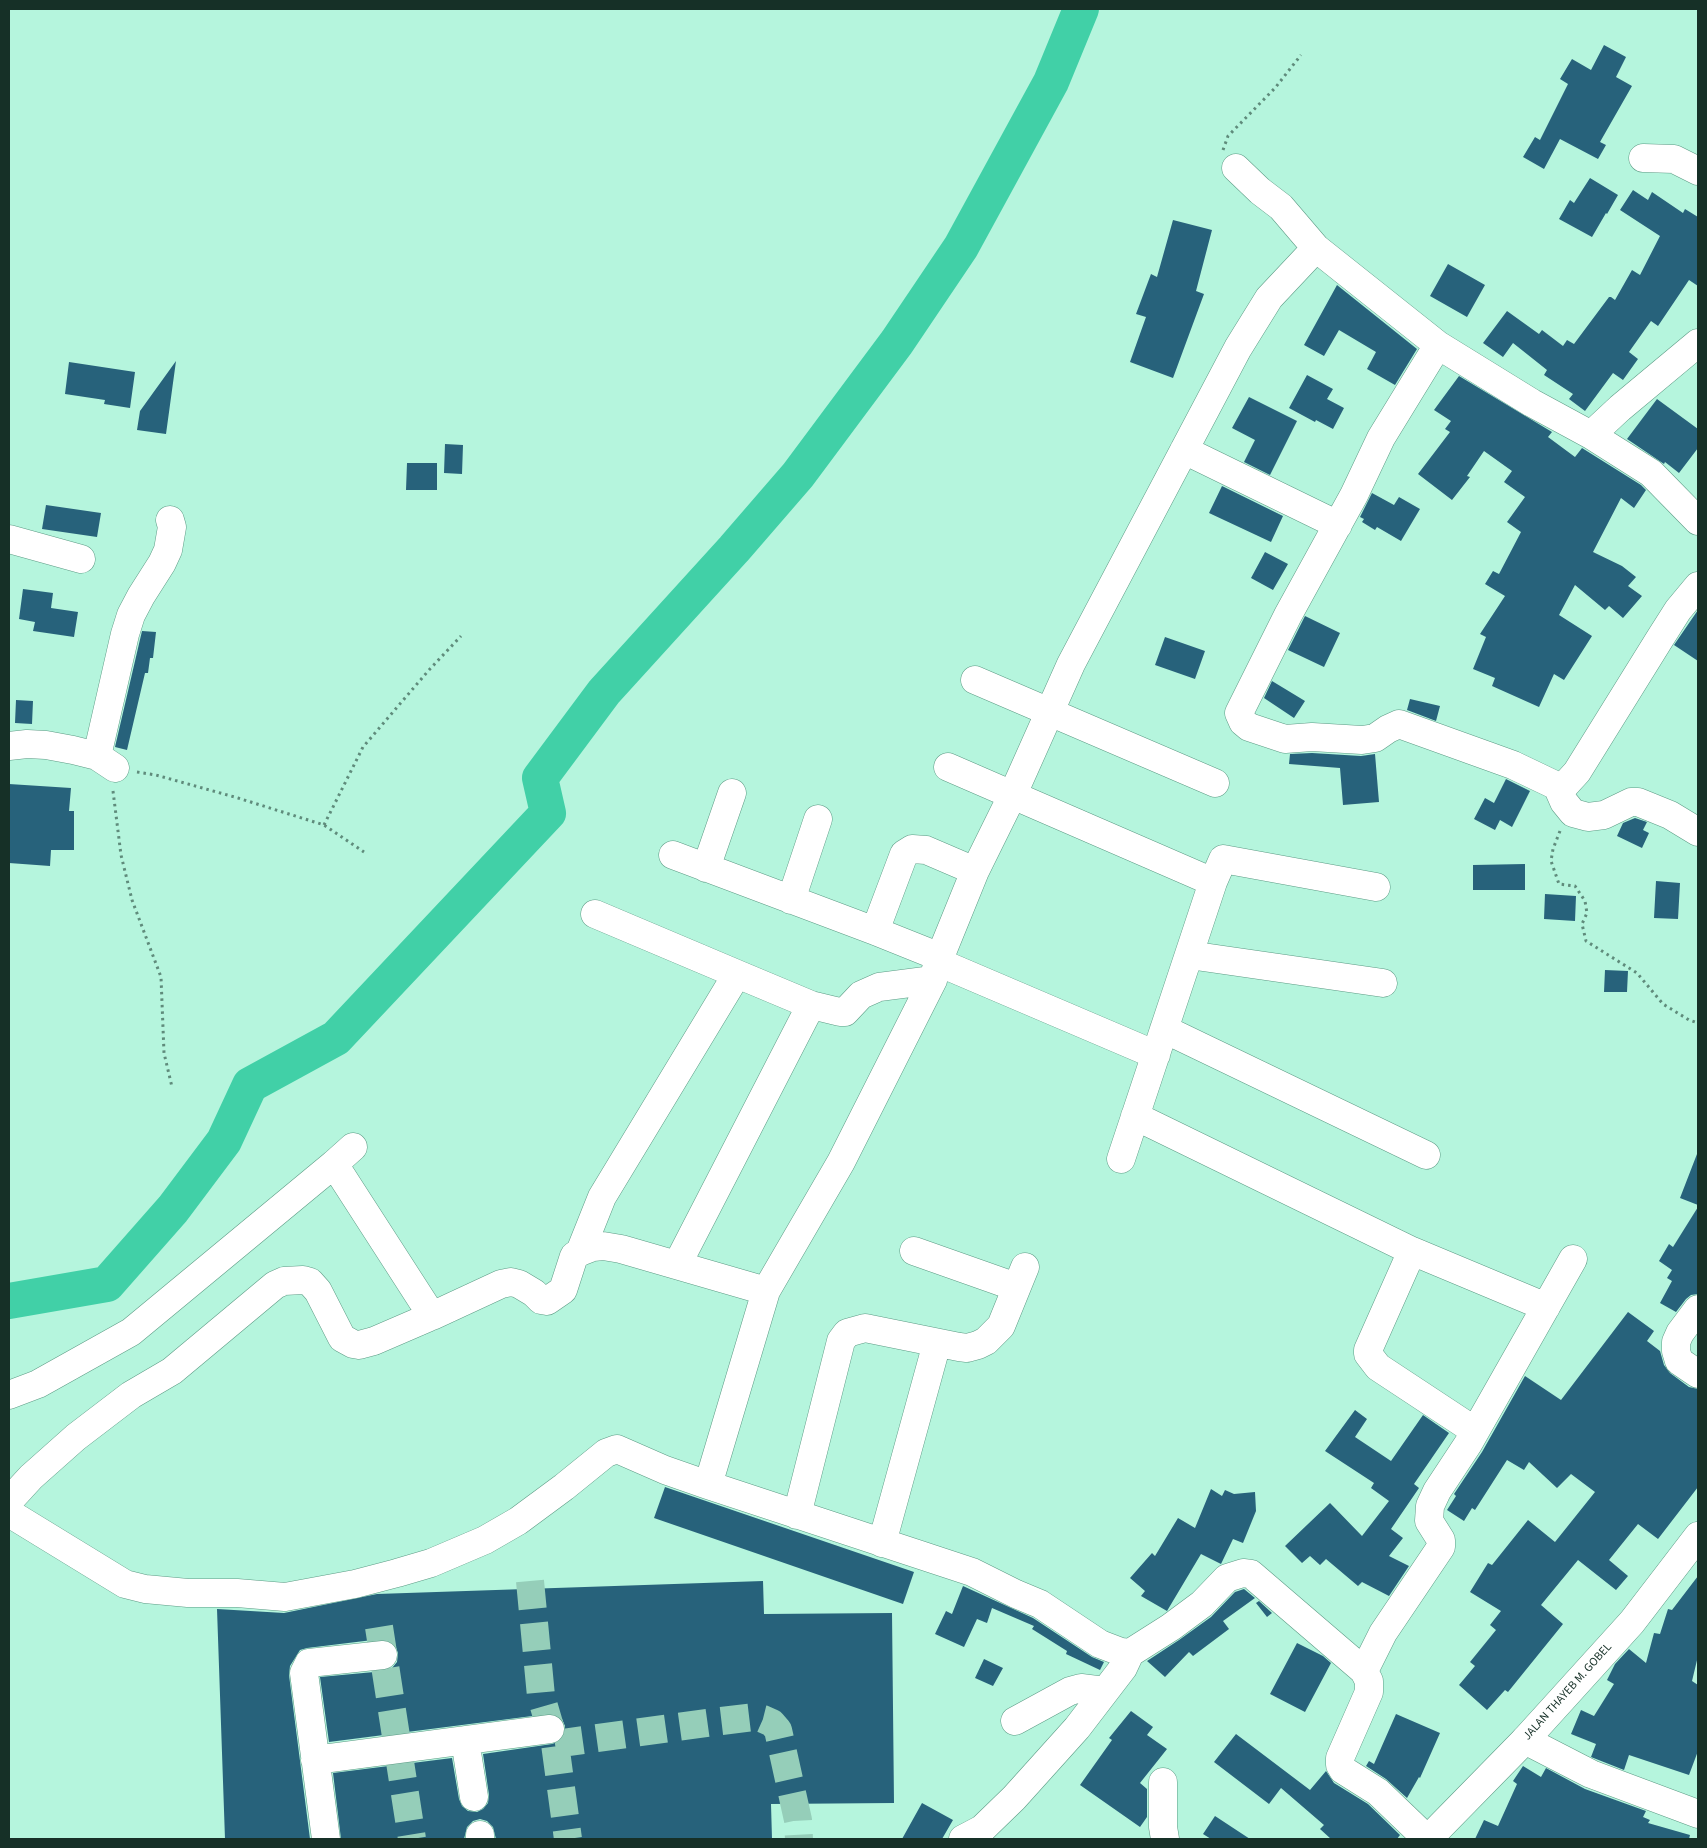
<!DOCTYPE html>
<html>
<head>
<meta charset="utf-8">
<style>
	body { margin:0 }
	#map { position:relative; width:1707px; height:1848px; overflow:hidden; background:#b5f5dd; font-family:"Source Sans 3",sans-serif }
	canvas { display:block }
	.frame { position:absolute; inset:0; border:10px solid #163027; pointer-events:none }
</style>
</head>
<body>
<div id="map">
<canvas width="1707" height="1848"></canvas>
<div class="frame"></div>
</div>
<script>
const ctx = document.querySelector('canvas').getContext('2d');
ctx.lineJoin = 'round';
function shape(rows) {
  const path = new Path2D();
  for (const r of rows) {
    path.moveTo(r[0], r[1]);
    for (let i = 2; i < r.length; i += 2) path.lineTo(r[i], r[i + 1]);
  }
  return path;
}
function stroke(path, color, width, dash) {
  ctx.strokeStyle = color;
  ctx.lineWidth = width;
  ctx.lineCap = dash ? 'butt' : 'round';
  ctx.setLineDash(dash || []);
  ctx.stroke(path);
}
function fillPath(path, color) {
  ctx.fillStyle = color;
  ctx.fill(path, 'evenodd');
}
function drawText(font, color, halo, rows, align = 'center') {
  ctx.font = font + ' "Source Sans 3",sans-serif';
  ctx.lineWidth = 5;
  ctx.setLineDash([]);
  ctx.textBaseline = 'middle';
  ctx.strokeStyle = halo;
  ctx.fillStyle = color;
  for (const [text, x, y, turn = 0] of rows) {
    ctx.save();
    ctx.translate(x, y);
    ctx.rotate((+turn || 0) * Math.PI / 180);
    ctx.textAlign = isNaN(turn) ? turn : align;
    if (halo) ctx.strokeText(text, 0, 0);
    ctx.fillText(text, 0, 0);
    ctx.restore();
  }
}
stroke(shape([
	[9,1301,107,1284,173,1209,224,1141,250,1085,336,1038,548,813,540,778,604,692,734,549,798,475,897,342,961,247,1051,82,1081,9]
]), '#41d0a7', 36);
fillPath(shape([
	[1604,45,1626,57,1616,77,1632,86,1600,142,1606,145,1598,159,1560,139,1544,169,1523,157,1535,137,1540,140,1568,84,1560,79,1572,59,1591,70],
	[1590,178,1618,195,1607,214,1606,213,1592,237,1559,219,1570,200,1574,203],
	[1633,190,1648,200,1652,192,1683,213,1685,209,1698,217,1698,286,1689,280,1658,326,1651,321,1629,352,1638,359,1623,380,1613,373,1585,411,1569,399,1573,394,1544,375,1547,370,1513,343,1503,357,1483,343,1507,311,1539,334,1542,330,1563,346,1567,340,1574,344,1609,297,1611,297,1615,300,1632,270,1640,275,1660,236,1620,210],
	[1173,220,1212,230,1196,291,1204,294,1173,378,1130,362,1146,317,1136,314,1151,274,1157,277],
	[1448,264,1485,285,1467,317,1430,296],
	[1337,285,1417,349,1395,385,1367,369,1376,352,1339,330,1324,356,1304,345],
	[176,361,166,434,137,430,140,411],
	[69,362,135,372,130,408,104,404,105,400,65,394],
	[1307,375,1333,389,1327,399,1344,408,1333,429,1316,420,1315,422,1289,408],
	[1459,376,1552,432,1548,437,1575,457,1582,448,1641,485,1646,490,1634,508,1621,498,1593,552,1622,566,1636,577,1628,586,1642,596,1623,618,1609,606,1605,610,1575,585,1559,615,1592,636,1564,680,1554,674,1539,707,1492,686,1495,678,1473,669,1486,637,1480,634,1505,596,1485,584,1493,571,1499,574,1521,532,1507,522,1525,497,1504,482,1512,471,1484,451,1467,476,1470,477,1452,500,1418,474,1450,432,1445,429,1451,421,1434,410],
	[1249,397,1297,421,1270,475,1244,462,1255,440,1232,428],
	[1657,399,1698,429,1698,448,1679,473,1665,462,1664,464,1627,439],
	[445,444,463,445,462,474,444,473],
	[407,463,437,463,437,490,406,490],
	[1222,486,1283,516,1271,542,1209,513],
	[1372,493,1394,505,1399,497,1420,509,1401,541,1377,527,1375,530,1362,522,1364,519,1360,517],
	[46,505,101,513,97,537,42,529],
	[1265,552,1288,564,1273,590,1251,578],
	[23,589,53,593,51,608,78,612,74,637,33,631,35,622,19,619],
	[1698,610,1698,661,1674,645],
	[1305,616,1340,633,1324,667,1288,650],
	[142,631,156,632,153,658,150,658,148,673,145,673,127,750,115,747],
	[1165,637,1205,651,1195,679,1155,665],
	[1272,681,1305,701,1294,718,1264,698],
	[1410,699,1440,706,1436,721,1407,710],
	[16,700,33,701,32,724,15,723],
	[1312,753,1361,756,1375,754,1379,802,1343,805,1340,768,1289,764,1290,754],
	[1506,779,1530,791,1512,827,1500,820,1495,830,1474,819,1485,798,1494,803],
	[9,784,71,788,69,811,74,811,74,850,51,850,50,866,9,863],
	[1635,818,1647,822,1643,830,1649,833,1642,848,1617,836,1623,823],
	[1525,864,1525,890,1473,890,1473,865],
	[1656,881,1680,883,1678,919,1654,918],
	[1545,894,1576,896,1575,921,1544,919],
	[1605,970,1628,971,1627,992,1604,992],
	[1697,1154,1698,1154,1698,1205,1680,1198],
	[1698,1207,1698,1294,1691,1295,1686,1299,1676,1312,1660,1303,1672,1281,1667,1278,1672,1270,1659,1261,1669,1244,1673,1247],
	[1628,1312,1654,1331,1647,1341,1660,1351,1664,1365,1670,1373,1689,1387,1698,1389,1698,1487,1658,1539,1638,1524,1609,1560,1628,1576,1616,1590,1578,1560,1541,1605,1563,1624,1508,1692,1505,1690,1487,1710,1459,1685,1475,1666,1470,1662,1496,1630,1490,1625,1501,1611,1470,1592,1488,1563,1492,1565,1528,1520,1555,1542,1595,1492,1571,1474,1557,1488,1529,1462,1524,1470,1507,1460,1475,1510,1472,1508,1464,1521,1447,1510,1456,1496,1454,1494,1482,1452,1525,1376,1561,1400],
	[1355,1410,1367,1419,1355,1437,1391,1461,1423,1415,1449,1433,1414,1484,1419,1488,1391,1529,1403,1538,1389,1556,1409,1566,1389,1596,1362,1582,1358,1586,1326,1559,1320,1565,1310,1556,1302,1563,1285,1546,1330,1503,1362,1536,1389,1501,1371,1488,1374,1483,1325,1451],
	[665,1487,914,1572,903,1604,654,1518],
	[1211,1489,1222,1496,1225,1490,1234,1494,1255,1492,1256,1511,1243,1543,1233,1539,1221,1564,1201,1554,1167,1611,1141,1596,1145,1591,1130,1578,1152,1553,1155,1556,1178,1518,1195,1528],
	[1698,1576,1698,1656,1692,1681,1698,1685,1698,1751,1689,1775,1629,1755,1624,1770,1591,1757,1596,1744,1571,1734,1581,1710,1594,1716,1614,1684,1607,1680,1615,1664,1629,1649,1646,1663,1654,1633,1660,1634,1668,1609,1672,1610],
	[763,1581,764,1614,892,1613,894,1803,771,1804,772,1839,496,1839,493,1827,487,1821,480,1819,473,1821,467,1827,464,1839,341,1839,333,1773,452,1758,459,1799,462,1806,468,1811,477,1812,483,1809,488,1803,489,1795,483,1754,552,1744,560,1741,565,1734,565,1726,562,1719,556,1714,548,1714,329,1742,320,1677,385,1671,392,1668,397,1662,398,1653,395,1645,390,1641,381,1639,307,1648,300,1650,290,1666,289,1675,310,1839,225,1839,217,1609,284,1613,377,1594],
	[963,1586,1033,1618,1092,1657,1104,1662,1100,1670,1066,1654,1067,1651,1032,1629,1034,1626,992,1608,987,1623,977,1619,964,1647,935,1634,946,1611,952,1614],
	[1244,1589,1255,1598,1223,1621,1229,1629,1193,1656,1189,1652,1165,1677,1147,1661,1179,1640,1211,1617,1235,1592],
	[1259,1601,1272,1613,1267,1617,1256,1603],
	[1297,1643,1323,1656,1331,1663,1305,1712,1270,1694],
	[984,1659,1003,1668,993,1686,975,1678],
	[1131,1711,1153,1727,1147,1735,1167,1749,1140,1783,1147,1789,1147,1817,1140,1827,1080,1785,1112,1740,1109,1738],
	[1396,1714,1440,1733,1420,1778,1419,1777,1407,1798,1386,1779,1366,1766,1369,1761,1374,1764],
	[1236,1734,1310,1790,1326,1771,1334,1783,1368,1804,1400,1835,1397,1839,1331,1839,1320,1829,1324,1825,1281,1788,1269,1804,1214,1762],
	[1523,1766,1541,1777,1546,1768,1585,1789,1646,1811,1643,1817,1650,1820,1648,1823,1690,1835,1689,1839,1475,1839,1484,1820,1498,1826,1517,1784,1513,1781],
	[922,1803,953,1820,942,1839,902,1839],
	[1215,1816,1250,1839,1211,1839,1203,1834]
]), '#27627b');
stroke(shape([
	[530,1581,541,1696,555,1744,568,1839],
	[379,1627,412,1839],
	[555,1744,713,1722,755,1717,763,1719,772,1723,778,1730,798,1820,799,1839]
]), '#95ceb9', 28, [28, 14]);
const minor = shape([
	[1643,158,1674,159,1698,171],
	[1236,168,1260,191,1281,207,1316,248,1438,345,1532,403,1591,435,1651,473,1698,521],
	[1438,345,1381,438,1354,495,1288,615,1239,713,1243,722,1249,727,1285,739,1312,737,1362,740,1375,738,1388,729,1399,724,1513,765,1557,786,1566,784,1577,772,1659,640,1678,610,1698,586],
	[1591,435,1620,408,1698,343],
	[1184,450,1338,525],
	[9,539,81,559],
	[975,680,1215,783],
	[9,746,27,744,46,745,73,750,97,756,115,768],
	[97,756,125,634,131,615,141,596,162,563,168,550,172,527,170,520],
	[948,767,1213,882],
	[1557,786,1564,802,1573,813,1588,817,1604,815,1631,802,1638,802,1670,815,1698,832],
	[673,855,875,931,940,957],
	[706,868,732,793],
	[791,900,818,819],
	[875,931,904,854,912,849,926,850,975,871],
	[1189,955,1383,983],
	[938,962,1156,1055],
	[811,1005,840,1012,845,1012,861,995,879,987,933,980],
	[1164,1029,1426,1155],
	[1135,1116,1412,1251,1546,1307],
	[1121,1159,1213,882,1223,859,1376,887],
	[334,1164,353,1147],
	[914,1251,1016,1287],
	[1412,1251,1368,1350,1368,1354,1378,1367,1475,1431],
	[580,1252,602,1197,737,974,595,914],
	[677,1265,811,1005,737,974],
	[1698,1309,1680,1333,1676,1342,1676,1351,1679,1361,1698,1374],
	[9,1395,38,1384,131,1332,334,1164,432,1316],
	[708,1485,766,1291],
	[9,1501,31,1477,76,1437,131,1395,172,1371,275,1285,284,1281,303,1280,310,1282,318,1291,342,1338,353,1344,359,1345,374,1341,432,1316,501,1284,511,1282,519,1284,534,1293,541,1300,547,1301,563,1290,574,1256,580,1252,593,1247,603,1246,621,1249,766,1291,841,1162,933,980,938,962,975,871,1013,794,1071,664,1238,348,1269,298,1316,248],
	[9,1513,125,1584,145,1589,188,1593,237,1593,285,1597,355,1584,397,1573,431,1563,485,1540,518,1521,564,1487,606,1453,617,1449,665,1470,708,1485,972,1572,1016,1594,1040,1604,1100,1644,1121,1652,1130,1653,1171,1627,1202,1604,1227,1578,1243,1573,1251,1574,1364,1671,1383,1633,1441,1547,1441,1540,1429,1521,1430,1506,1437,1491,1468,1444,1573,1259],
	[797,1515,841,1341,847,1333,865,1328,959,1347,967,1348,978,1345,986,1341,1001,1326,1025,1267],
	[882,1543,937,1343],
	[1364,1671,1369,1681,1369,1692,1340,1758,1340,1765,1343,1770,1378,1792,1427,1839],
	[1015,1721,1070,1691,1081,1688,1105,1691],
	[465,1740,474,1797],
	[1525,1740,1591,1774,1698,1814],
	[315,1760,550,1729],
	[1163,1782,1163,1827,1165,1839],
	[480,1835,480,1839],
	[326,1839,304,1673,309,1663,383,1655],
	[963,1839,982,1829,1014,1798,1077,1728,1123,1668,1130,1653]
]);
const major = shape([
	[1428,1839,1525,1740,1632,1622,1698,1536]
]);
stroke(minor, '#5d9b85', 29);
stroke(major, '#5d9b85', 29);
stroke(shape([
	[1223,150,1228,136,1275,88,1301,55],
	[137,772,156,775,238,798,324,825,364,852],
	[113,791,121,855,132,900,161,977,164,1053,172,1087],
	[324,825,363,747,429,670,461,636],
	[1560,831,1553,849,1551,861,1559,884,1575,886,1585,901,1587,913,1582,924,1586,941,1637,973,1663,1004,1689,1020,1698,1023]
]), '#5f8b7b', 3, [2.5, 4]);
stroke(minor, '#fff', 28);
stroke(major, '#fff', 28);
drawText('12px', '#163027', '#fff', [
	["JALAN THAYEB M. GOBEL",1568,1692,-48]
]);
</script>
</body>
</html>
